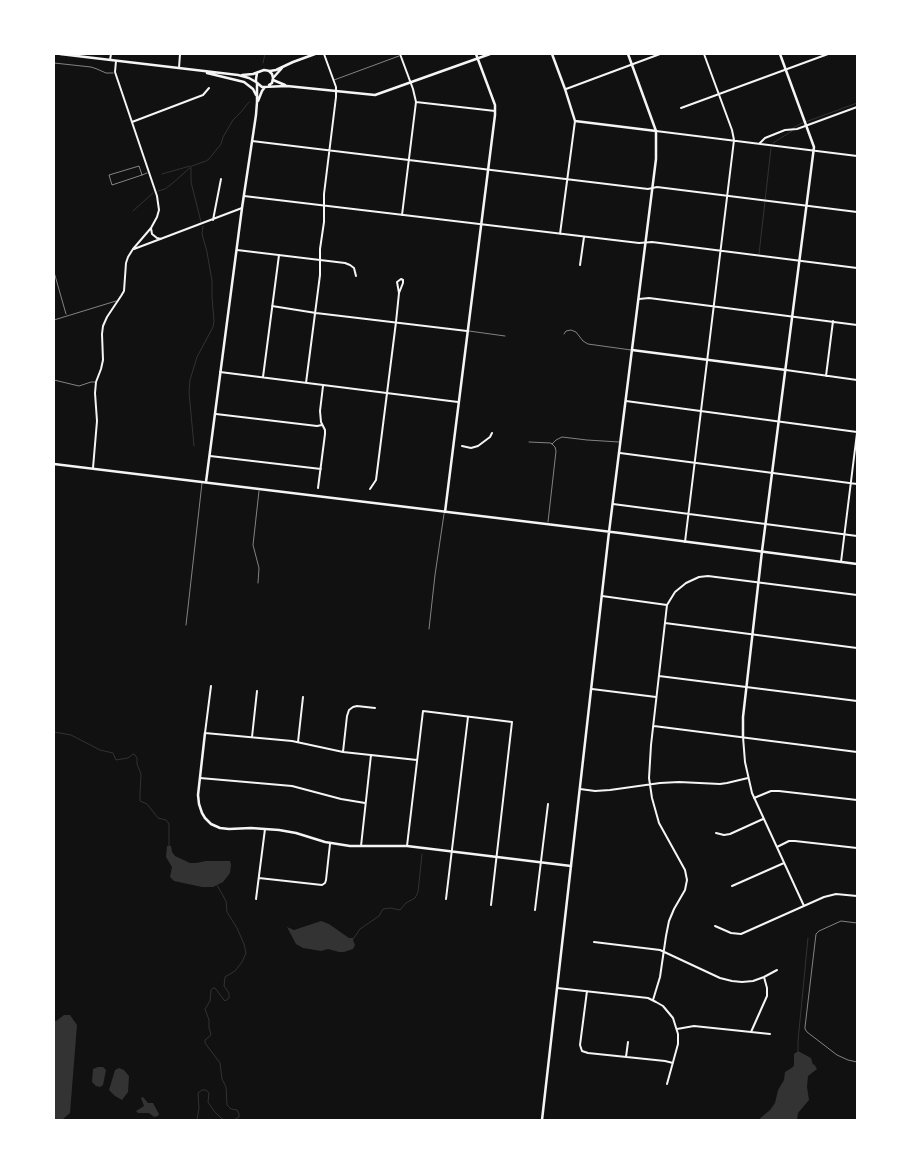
<!DOCTYPE html>
<html>
<head>
<meta charset="utf-8">
<style>
	body { margin:0 }
	#map { position:relative; width:911px; height:1174px; overflow:hidden; background:#111; font-family:"DM Sans",sans-serif }
	canvas { display:block }
	.frame { position:absolute; inset:0; border:55px solid #fff; pointer-events:none }
</style>
</head>
<body>
<div id="map">
<canvas width="911" height="1174"></canvas>
<div class="frame"></div>
</div>
<script>
const ctx = document.querySelector('canvas').getContext('2d');
ctx.lineJoin = 'round';
function fillPath(path, color) {
  ctx.fillStyle = color;
  ctx.fill(path, 'evenodd');
}
function shape(rows) {
  const path = new Path2D();
  for (const r of rows) {
    path.moveTo(r[0], r[1]);
    for (let i = 2; i < r.length; i += 2) path.lineTo(r[i], r[i + 1]);
  }
  return path;
}
function stroke(path, color, width, dash) {
  ctx.strokeStyle = color;
  ctx.lineWidth = width;
  ctx.lineCap = dash ? 'butt' : 'round';
  ctx.setLineDash(dash || []);
  ctx.stroke(path);
}
fillPath(shape([
	[167,846,171,846,172,852,175,856,190,863,196,863,206,861,230,861,231,865,230,873,227,877,223,882,213,887,202,887,174,881,170,877,172,867,166,857],
	[321,921,329,924,349,938,354,938,353,940,355,945,353,949,344,952,339,952,328,949,321,951,303,948,296,944,287,927,294,930],
	[64,1015,70,1015,77,1025,70,1113,62,1120,54,1120,54,1021,56,1021],
	[798,1051,811,1058,813,1065,814,1064,817,1069,808,1076,807,1087,809,1100,798,1113,797,1120,758,1120,770,1110,775,1103,778,1090,784,1080,785,1072,793,1067,794,1065,794,1054],
	[98,1067,103,1067,106,1070,103,1085,100,1087,96,1086,92,1082,93,1069],
	[119,1068,124,1070,129,1076,128,1092,122,1100,115,1096,109,1090,115,1070],
	[143,1097,148,1103,153,1103,159,1114,158,1116,154,1117,149,1113,138,1113,136,1111,144,1106,141,1098]
]), '#333');
stroke(shape([
	[263,63,265,54],
	[773,143,792,131,793,128,800,124,857,103],
	[191,168,191,182,201,222],
	[162,174,190,166],
	[158,191,165,189,174,182,192,166,206,161,209,159,221,144,223,137,233,120,241,112,249,102],
	[133,211,153,193],
	[759,254,771,148],
	[194,446,189,392,190,380,197,357,213,327,214,321,212,297,212,281,207,252,202,234,203,226],
	[54,732,71,735,100,750,113,753,116,760,128,758,133,754,134,754,137,758,137,764,141,774,140,794,140,801,147,804,158,818,166,820,169,824,169,848],
	[217,885,226,901,227,912,237,928,244,944,246,953,242,962,235,971,225,977,224,986,229,993,229,998,225,1001,224,1000,215,988,213,988,211,990,210,1001,205,1009,209,1020,209,1028,211,1034,210,1036,205,1040,205,1043,220,1063,222,1079,226,1087,227,1105,231,1109,237,1110,239,1114,239,1117,234,1120],
	[354,938,360,929,379,916,383,909,390,908,400,910,406,903,415,898,418,892,422,854],
	[798,1051,798,1041,808,938],
	[197,1120,199,1108,198,1093,202,1090,206,1090,209,1093,208,1102,214,1111,222,1119,229,1120]
]), '#333', 1);
stroke(shape([
	[54,63,91,67,97,69,106,73,113,73],
	[334,80,399,56],
	[142,175,139,166,109,175,112,185,142,175,147,173],
	[54,272,66,314],
	[54,320,116,301],
	[469,331,505,336],
	[564,334,566,331,571,330,576,332,583,341,588,344,631,350],
	[54,380,79,386,91,382,95,382],
	[529,442,551,443,555,447,556,451,548,522],
	[552,444,556,440,562,437,587,440,619,442],
	[258,583,259,568,253,545,259,491],
	[186,625,202,483],
	[429,629,435,575,444,514],
	[857,923,841,921,819,931,816,934,805,1027,805,1029,807,1032,837,1055,848,1060,857,1062]
]), '#f5f5f5', 0.5);
stroke(shape([
	[400,54,413,89,416,102,402,215],
	[857,54,857,55],
	[110,60,111,54],
	[179,68,180,54],
	[566,89,660,54],
	[416,102,495,111],
	[681,108,828,54],
	[132,122,203,95,209,88],
	[656,131,857,156],
	[252,141,648,189,657,187,857,212],
	[760,143,765,138,785,130,797,129,857,107],
	[244,196,639,243,652,242,857,268],
	[213,220,221,179],
	[151,228,152,234,157,238,161,239],
	[560,234,575,121],
	[134,249,242,208],
	[237,250,345,263,350,265,354,268,356,276],
	[580,265,584,237],
	[639,299,649,298,857,325],
	[272,306,316,313,467,331],
	[786,370,857,380],
	[220,372,458,402],
	[826,376,833,321],
	[263,377,279,255],
	[306,383,320,275,320,249,324,222,324,194,336,97,336,87,324,54],
	[626,401,857,432],
	[216,414,317,426,322,425],
	[462,446,471,448,478,446,490,437,492,433],
	[620,453,857,484],
	[210,456,321,469],
	[93,468,97,421,95,393,96,382,101,369,103,360,102,334,103,326,107,317,121,296,124,291,126,263,128,257,133,249,151,228,157,217,159,210,157,196,115,72,116,61],
	[318,488,325,434,325,430,321,422,320,411,323,386],
	[370,489,376,480,396,322,399,293,397,282,401,279,403,280,403,283,399,293],
	[613,504,857,536],
	[685,542,734,140,732,130,704,54],
	[841,562,857,433],
	[602,596,667,605],
	[665,623,857,648],
	[659,676,857,701],
	[211,686,205,733,292,741,343,752,417,760],
	[592,689,656,697],
	[654,726,857,752],
	[252,737,257,691],
	[743,737,745,762,752,793,804,906],
	[298,742,303,697],
	[343,752,347,716,349,710,353,707,357,706,375,708],
	[200,778,292,786,341,799,365,803],
	[580,789,595,791,610,790,660,783,679,782,720,784,727,783,748,778],
	[754,798,771,791,779,791,857,800],
	[716,833,724,835,730,834,763,819],
	[361,846,371,755],
	[407,846,423,711,512,722,491,905],
	[777,847,789,841,795,841,857,848],
	[259,878,322,885,325,883,326,880,330,844],
	[732,886,784,863],
	[256,899,265,829],
	[446,899,468,717],
	[535,910,548,804],
	[715,926,731,933,741,934,824,897,836,894,857,896],
	[594,942,660,950,720,978,732,981,742,982,753,981,764,977,777,970],
	[557,988,648,998,656,1002,663,1006,673,1018,678,1034,678,1044,667,1084],
	[587,991,580,1045,582,1051,588,1053,665,1061,673,1063],
	[653,1000,660,977,666,936,669,921,674,909,685,890,687,880,685,870,659,823,652,798,649,778,651,745,667,605,675,592,686,583,699,577,708,576,857,595],
	[677,1029,694,1026,770,1034],
	[751,1032,767,996,767,988,764,977],
	[626,1057,628,1042]
]), '#f5f5f5', 2);
stroke(shape([
	[60,54,238,75,249,78,256,82],
	[552,54,565,89,575,121,656,131],
	[269,71,272,74,273,78,272,83,269,85],
	[207,73,244,82,253,89,256,95],
	[257,73,256,79,256,82,262,87,287,86,375,95,490,54],
	[242,75,253,74,264,70,270,71,276,70,293,62,315,54],
	[273,78,282,68],
	[273,80,285,85],
	[258,101,262,91,265,87],
	[632,350,786,370],
	[206,482,242,208,256,115,257,102,257,83],
	[445,512,495,115,495,105,476,54],
	[205,733,198,795,199,804,202,813,205,818,211,824,220,828,229,829,251,828,279,830,296,833,325,842,350,846,407,846,571,866],
	[743,737,743,717,762,551,814,147,780,54]
]), '#f5f5f5', 2.5);
stroke(shape([
	[54,464,620,533,857,564],
	[542,1120,609,532,656,159,656,131,628,54]
]), '#f5f5f5', 2.5);
</script>
</body>
</html>
